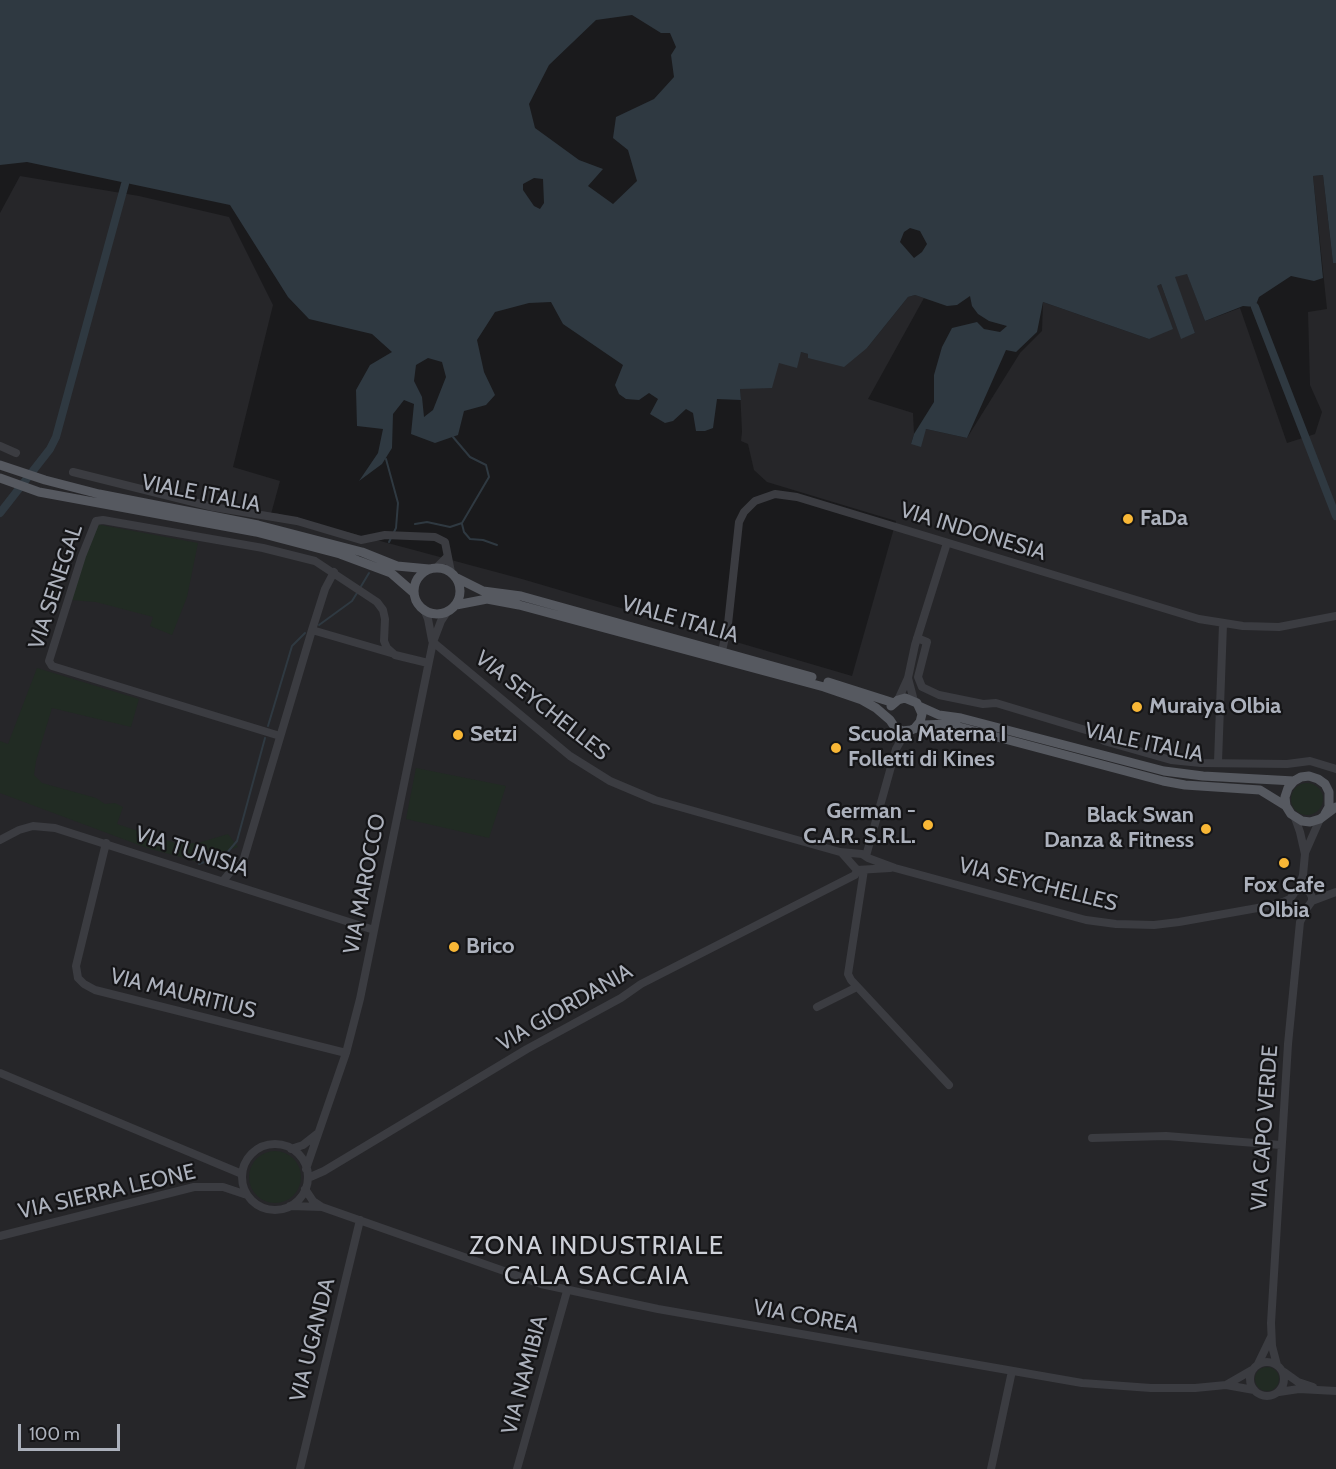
<!DOCTYPE html>
<html>
<head>
<meta charset="utf-8">
<style>
	body { margin:0 }
	#map { position:relative; width:1336px; height:1469px; overflow:hidden; background:#1a1a1c; font-family:Cabin,sans-serif }
	canvas { display:block }
	.scale { position:absolute; left:18px; top:1424px; width:102px; height:27px; box-sizing:border-box; border:3px solid #acb1bc; border-top:0; padding-left:8px; font-size:18px; line-height:21px; white-space:nowrap; color:#acb1bc; -webkit-text-stroke:4px #151517; paint-order:stroke }
</style>
</head>
<body>
<div id="map">
<canvas width="1336" height="1469"></canvas>
<div class="scale">100 m</div>
</div>
<script>
const ctx = document.querySelector('canvas').getContext('2d');
ctx.lineJoin = 'round';
function fillPath(path, color) {
  ctx.fillStyle = color;
  ctx.fill(path, 'evenodd');
}
function shape(rows) {
  const path = new Path2D();
  for (const r of rows) {
    if (r.length === 3) {
      path.moveTo(r[0] + r[2], r[1]);
      path.arc(r[0], r[1], r[2], 0, 2 * Math.PI);
      continue;
    }
    path.moveTo(r[0], r[1]);
    for (let i = 2; i < r.length; i += 2) path.lineTo(r[i], r[i + 1]);
  }
  return path;
}
function stroke(path, color, width, dash) {
  ctx.strokeStyle = color;
  ctx.lineWidth = width;
  ctx.lineCap = dash ? 'butt' : 'round';
  ctx.setLineDash(dash || []);
  ctx.stroke(path);
}
function drawText(font, color, halo, rows, align = 'center') {
  ctx.font = font + ' Cabin,sans-serif';
  ctx.lineWidth = 4.5;
  ctx.setLineDash([]);
  ctx.textBaseline = 'middle';
  ctx.strokeStyle = halo;
  ctx.fillStyle = color;
  for (const [text, x, y, turn = 0] of rows) {
    ctx.save();
    ctx.translate(x, y);
    ctx.rotate((+turn || 0) * Math.PI / 180);
    ctx.textAlign = isNaN(turn) ? turn : align;
    if (halo) ctx.strokeText(text, 0, 0);
    ctx.fillText(text, 0, 0);
    ctx.restore();
  }
}
fillPath(shape([
	[1323,175,1333,263,1336,263,1336,1469,0,1469,0,213,20,176,139,196,229,217,273,305,233,467,280,481,271,514,276,513,522,579,852,676,896,521,767,482,754,470,748,444,741,441,742,432,740,389,779,363,801,352,808,354,867,348,908,297,915,295,924,298,868,399,913,413,914,434,911,444,926,429,967,438,1020,353,1042,331,1043,302,1149,339,1157,286,1161,284,1181,338,1195,333,1174,277,1187,273,1205,321,1240,308,1287,443,1315,434,1322,412,1310,385,1308,312,1327,309,1313,176]
]), '#262629');
fillPath(shape([
	[96,524,198,543,187,597,172,635,150,626,153,617,96,602,71,600],
	[37,668,139,699,131,727,52,708,36,761,34,775,42,783,96,798,105,804,115,803,123,807,117,824,175,843,198,843,228,834,238,847,195,861,147,848,0,793,0,741,8,744],
	[416,768,506,786,489,838,406,819],
	[1307,799,16],
	[275,1177,26],
	[1267,1379,12]
]), '#212b23');
fillPath(shape([
	[0,0,1336,0,1336,263,1333,263,1323,175,1313,176,1323,278,1314,281,1291,276,1259,297,1255,307,1243,306,1205,321,1187,274,1175,277,1195,333,1181,339,1161,284,1157,286,1173,329,1149,339,1043,302,1037,332,1016,352,1006,350,967,438,926,429,921,447,911,444,914,434,934,402,934,375,942,347,952,328,977,322,984,329,1000,332,1007,326,989,321,978,314,972,306,970,296,957,305,947,306,915,295,908,297,867,348,844,367,808,358,808,354,801,352,797,368,779,363,772,388,740,389,741,400,717,399,713,428,705,431,696,431,693,413,686,409,673,421,665,423,650,414,658,399,649,393,639,400,626,399,619,394,615,385,623,365,563,324,551,302,529,303,495,312,477,340,484,372,495,395,486,405,464,411,458,435,435,443,411,434,414,404,404,400,393,414,392,448,382,464,359,481,378,453,383,429,357,426,356,390,370,365,392,352,372,334,309,319,288,297,230,205,27,162,0,165],
	[632,15,661,33,670,33,676,47,671,55,674,77,654,99,616,117,613,138,628,150,637,181,613,204,588,186,603,169,579,160,535,128,529,104,549,65,596,20],
	[534,178,543,179,544,203,540,209,534,206,523,190,523,184],
	[910,228,920,231,927,244,922,252,914,258,900,242,904,232],
	[428,358,442,362,446,377,433,410,424,417,422,397,414,381,416,365]
]), '#2f3941');
stroke(shape([
	[386,459,398,503,396,528,389,542],
	[415,524,427,522,450,527,462,523,489,477,486,465,470,457,453,437],
	[462,524,464,532,470,539,483,540,497,545],
	[360,588,369,573],
	[319,625,352,601,357,593],
	[268,726,292,646,305,633],
	[199,864,226,854,237,841,265,738]
]), '#2f3941', 2);
stroke(shape([
	[1255,307,1336,516],
	[0,513,50,449,56,437,125,184]
]), '#2f3941', 8);
stroke(shape([
	[0,446,16,453],
	[73,472,213,507,297,521,361,540,385,535,435,537,445,542,451,572],
	[437,567,447,557],
	[424,609,428,619,432,640],
	[312,630,391,653],
	[917,638,927,642,918,677,922,687,939,695,983,704,996,703,1089,731,1104,741,1171,760,1201,763,1287,764,1310,761,1336,769],
	[433,642,570,756,610,781,655,800,840,852,862,854,868,858,895,868,1086,920,1116,924,1154,925,1179,922,1280,904,1295,905],
	[722,651,728,624,739,522,744,512,755,501,775,494,797,497,1199,619,1243,626,1279,627,1336,616],
	[908,678,914,701],
	[898,700,908,678,915,645,947,543],
	[280,736,52,666,49,661,82,556,96,521,103,520,263,548,315,561,377,602,383,610,385,619,384,641,387,648,395,655,428,663],
	[1218,762,1223,624],
	[1295,818,1300,832,1305,854,1303,875,1298,890],
	[0,840,19,830,33,826,55,828,374,930],
	[106,843,76,966,78,978,84,984,95,990,346,1053],
	[842,853,857,870,890,868],
	[1305,853,1320,819],
	[866,856,896,749,900,742,911,730],
	[864,870,848,974,851,980,949,1085],
	[223,881,231,871,242,864,244,858,312,630,325,589,334,572],
	[1312,901,1336,892],
	[817,1007,857,987],
	[0,1073,242,1174],
	[1092,1138,1166,1136,1281,1145],
	[275,1177,33],
	[291,1149,303,1145,317,1134],
	[306,1169,346,1053,360,999,433,642,441,621,447,612],
	[308,1178,324,1171,527,1049,621,998,641,984,855,875,857,870],
	[305,1189,313,1201,322,1207],
	[290,1206,322,1207,541,1284,658,1309,1082,1383,1151,1388,1195,1388,1226,1385,1254,1390],
	[0,1236,194,1187,223,1187,247,1195],
	[1267,1379,17],
	[1258,1364,1271,1337],
	[1277,1365,1272,1346,1271,1323,1288,1044,1300,922,1307,908,1312,901,1312,897,1309,891,1301,889,1295,892,1290,899,1281,903],
	[1284,1372,1298,1382,1313,1387],
	[1226,1385,1252,1370],
	[1279,1392,1299,1389,1336,1391],
	[300,1469,360,1220],
	[517,1469,567,1291],
	[991,1469,1012,1371]
]), '#3b3c41', 8);
stroke(shape([
	[0,465,45,480,99,494,258,525,362,552,397,566,429,569],
	[0,478,39,492,256,532,340,554,391,573,414,593],
	[437,591,23],
	[457,578,483,591,521,596,812,677],
	[456,605,487,599,519,605,824,687,862,700,876,708,890,720,894,726,902,731,911,730,924,725,948,724,1163,781,1185,785,1260,790,1286,806],
	[828,682,894,703],
	[891,706,898,700,905,698,917,703,922,714,920,722,915,728],
	[919,706,939,715,961,718,1164,771,1203,776,1294,781],
	[1325,814,1329,807,1329,792,1325,784,1318,779,1309,776,1301,777,1294,781,1288,788,1285,797,1286,806,1291,814,1302,821,1310,822,1320,819,1336,807]
]), '#565960', 9);
for (const [x, y, r, color] of [
	[1128,519,6,"#f8b736"],
	[1137,707,6,"#f8b736"],
	[458,735,6,"#f8b736"],
	[836,748,6,"#f8b736"],
	[928,825,6,"#f8b736"],
	[1206,829,6,"#f8b736"],
	[1284,863,6,"#f8b736"],
	[454,947,6,"#f8b736"]
]) {
  const dot = new Path2D();
  dot.arc(x, y, r, 0, 2 * Math.PI);
  ctx.fillStyle = color;
  ctx.fill(dot);
  stroke(dot, '#151517', 2);
}
drawText('22px', '#acb1bc', '#151517', [
	["VIALE ITALIA",201,494,11],
	["VIA INDONESIA",973,532,17],
	["VIA SENEGAL",56,587,-72],
	["VIALE ITALIA",680,620,16],
	["VIA SEYCHELLES",542,706,38],
	["VIALE ITALIA",1144,743,12],
	["VIA TUNISIA",192,852,18],
	["VIA MAROCCO",365,884,-79],
	["VIA SEYCHELLES",1038,885,14],
	["VIA MAURITIUS",183,994,14],
	["VIA GIORDANIA",565,1008,-30],
	["VIA CAPO VERDE",1265,1128,-86],
	["VIA SIERRA LEONE",107,1192,-13],
	["VIA COREA",806,1317,10],
	["VIA UGANDA",313,1340,-76],
	["VIA NAMIBIA",525,1375,-75]
]);
drawText('bold 22px', '#acb1bc', '#151517', [
	["FaDa",1140,519],
	["Muraiya Olbia",1149,707],
	["Setzi",470,735],
	["Scuola Materna I",848,735],
	["Folletti di Kines",848,760],
	["German -",916,812,"right"],
	["C.A.R. S.R.L.",916,837,"right"],
	["Black Swan",1194,816,"right"],
	["Danza & Fitness",1194,841,"right"],
	["Fox Cafe",1284,886,"center"],
	["Olbia",1284,911,"center"],
	["Brico",466,947]
], 'left');
ctx.letterSpacing = '1.5px';
drawText('26px', '#cdd0d8', '#151517', [
	["ZONA INDUSTRIALE",597,1246],
	["CALA SACCAIA",597,1276]
]);
ctx.letterSpacing = '0px';
</script>
</body>
</html>
